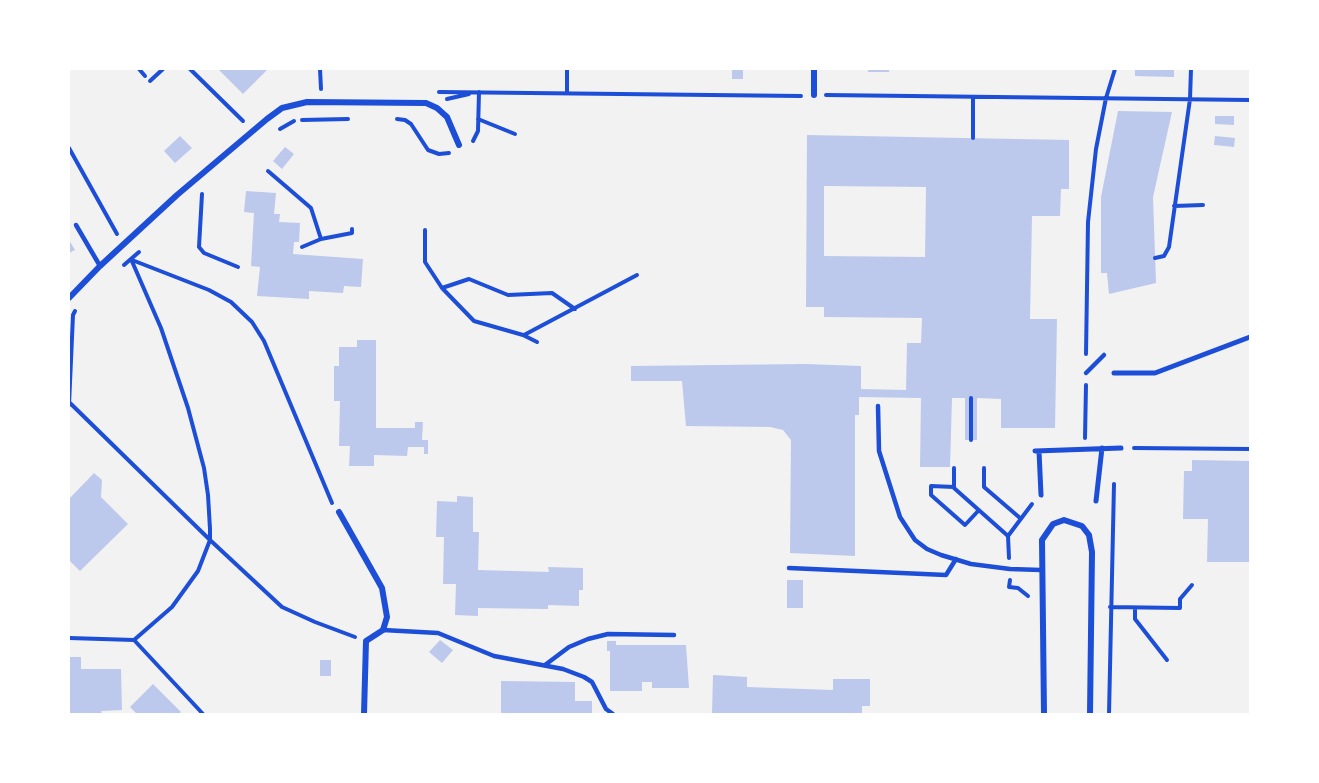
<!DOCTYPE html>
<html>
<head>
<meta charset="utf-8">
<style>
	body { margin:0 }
	#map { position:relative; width:1319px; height:783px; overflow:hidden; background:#f2f2f2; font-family:Lora,serif }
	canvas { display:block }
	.frame { position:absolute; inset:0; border:70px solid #fff; pointer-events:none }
</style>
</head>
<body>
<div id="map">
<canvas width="1319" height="783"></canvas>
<div class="frame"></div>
</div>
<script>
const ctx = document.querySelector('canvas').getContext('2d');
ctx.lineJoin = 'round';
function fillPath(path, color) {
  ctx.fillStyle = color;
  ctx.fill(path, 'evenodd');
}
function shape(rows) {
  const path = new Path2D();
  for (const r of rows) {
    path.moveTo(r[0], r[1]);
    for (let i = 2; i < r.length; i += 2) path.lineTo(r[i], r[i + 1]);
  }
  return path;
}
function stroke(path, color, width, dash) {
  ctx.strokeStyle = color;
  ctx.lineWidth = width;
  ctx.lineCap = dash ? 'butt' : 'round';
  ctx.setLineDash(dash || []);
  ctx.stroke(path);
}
fillPath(shape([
	[218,69,268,69,243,94],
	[732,69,743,69,743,79,732,79],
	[868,69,889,69,889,72,868,72],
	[1135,69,1174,69,1174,77,1135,76],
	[1118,111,1172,112,1153,197,1156,283,1109,294,1107,273,1101,273,1101,197],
	[1215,116,1234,116,1234,125,1215,124],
	[807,135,1069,140,1069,189,1061,189,1060,216,1032,216,1030,319,1057,319,1055,428,1001,428,1001,399,977,398,977,440,965,440,965,398,952,398,950,467,920,467,921,398,859,397,859,415,855,415,855,556,790,553,791,440,783,430,770,427,686,426,682,381,631,381,631,366,806,364,861,366,861,389,906,390,907,343,921,343,922,318,824,317,824,307,806,307],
	[824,186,926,187,925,257,824,256],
	[180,136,192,148,175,163,164,151],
	[1215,136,1235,138,1234,147,1214,145],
	[285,147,294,154,282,169,273,161],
	[246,191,276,193,274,214,280,214,279,222,300,223,299,242,294,242,293,254,363,259,361,287,344,286,343,293,309,291,309,299,257,296,260,267,251,266,254,213,244,212],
	[69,240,75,250,69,253],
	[357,340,376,340,376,428,415,428,415,422,423,422,422,440,428,440,428,454,424,454,424,447,408,447,407,456,374,455,374,466,349,466,350,446,339,446,340,401,334,401,334,366,339,366,339,347,357,347],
	[1192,460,1250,461,1250,562,1207,562,1208,519,1183,519,1184,471,1192,471],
	[94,473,102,480,101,497,128,524,80,571,69,560,69,499],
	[457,496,473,497,473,532,479,532,478,570,549,572,548,567,583,568,583,590,579,590,579,606,548,605,548,609,478,608,478,616,455,615,456,584,443,584,444,537,436,537,437,501,457,502],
	[787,580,803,580,803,608,787,608],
	[440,640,453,650,442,663,429,652],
	[607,641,616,641,616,645,686,645,689,688,652,688,652,682,642,682,642,691,610,691,610,651,607,651],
	[69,657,81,657,81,669,121,669,122,710,101,711,102,714,69,714],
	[320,660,331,660,331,676,320,676],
	[713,675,747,677,747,687,833,690,833,679,870,679,870,706,862,706,862,714,712,714],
	[501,681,575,682,575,701,592,701,592,714,501,713],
	[153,684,181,712,179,714,137,714,130,707]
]), '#bdc9ec');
stroke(shape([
	[139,69,145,76],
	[190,69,243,121],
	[320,69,321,89],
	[150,81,163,69],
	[439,92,801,96],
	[567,93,567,69],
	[826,95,1250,100],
	[973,97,973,138],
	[447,99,469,94],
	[397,119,405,120,411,124,428,150,439,154,449,153],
	[478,119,515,134],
	[302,120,348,119],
	[280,129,294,121],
	[473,141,478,131,479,92],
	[69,148,117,234],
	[268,171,311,208,321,239,352,233,352,229],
	[202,194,199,247,204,253,238,267],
	[1174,206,1203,205],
	[425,230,425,262,442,288,474,321,523,335,537,342],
	[302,247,321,239],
	[1155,258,1164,256,1169,247,1190,99,1191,69],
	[131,259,161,328,188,408,204,468,208,495,210,529,210,540,198,571,172,607,134,640],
	[132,260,209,290,231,302,252,322,264,341,332,503],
	[124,265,139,252],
	[442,288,469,279,508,295,552,293,575,309],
	[524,335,637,275],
	[1086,354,1088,222,1096,149,1106,98,1115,69],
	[971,398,971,440],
	[70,403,210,540,282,607,315,622,355,637],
	[69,405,73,315,75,311],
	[1085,438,1086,385],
	[1134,448,1250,449],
	[954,468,954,488,1008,536],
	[984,468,984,487,1020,518],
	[954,487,931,486,931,495,965,525,979,510],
	[1009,558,1008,536,1032,504],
	[1010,580,1009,587,1018,588,1028,596],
	[1110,607,1180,608,1180,599,1192,585],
	[1135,608,1135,619,1167,660],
	[69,638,134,640],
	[134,640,203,714],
	[1109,714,1114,484]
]), '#1d4ed8', 4);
stroke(shape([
	[76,225,100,266],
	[1086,373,1104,355],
	[878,406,879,451,900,517,915,540,927,549,941,555,971,564,1010,569,1041,570],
	[789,568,946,575,956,559],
	[383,630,438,633,494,656,563,669,584,677,592,682,606,709,613,714],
	[545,665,569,647,588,639,608,634,674,635]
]), '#1d4ed8', 4.5);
stroke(shape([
	[1114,373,1155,373,1250,337],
	[1035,451,1121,448],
	[1039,451,1041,495],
	[1096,501,1102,448]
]), '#1d4ed8', 5);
stroke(shape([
	[814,95,814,69],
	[69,298,100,266,177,195,267,119,282,108,307,102,426,103,437,108,447,117,459,145],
	[339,512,382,588,387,617,383,630,366,641,364,714],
	[1044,714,1042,540,1053,524,1064,520,1082,526,1089,535,1092,552,1090,714]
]), '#1d4ed8', 6);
</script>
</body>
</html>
